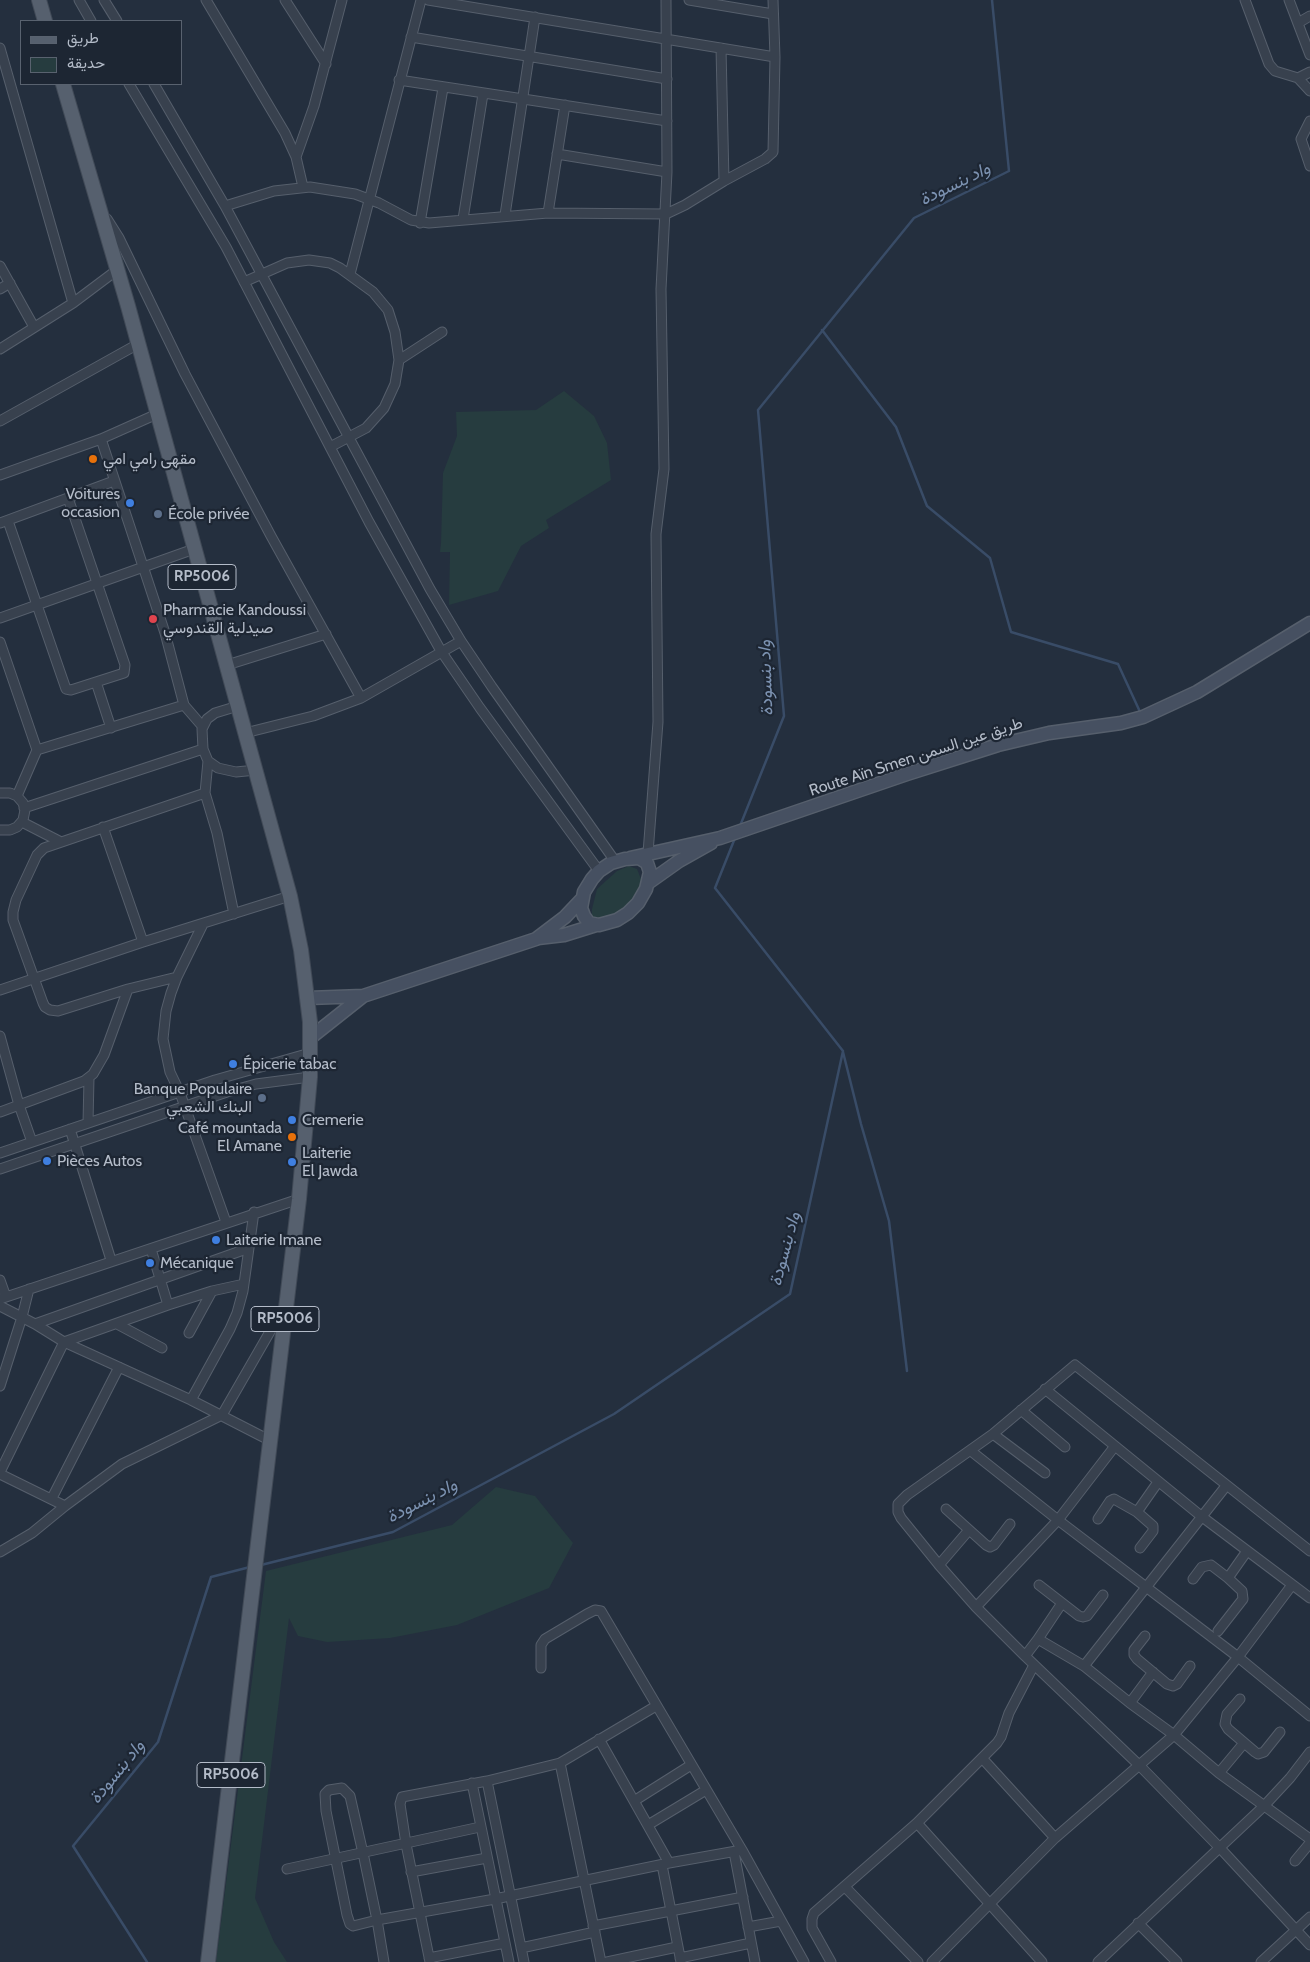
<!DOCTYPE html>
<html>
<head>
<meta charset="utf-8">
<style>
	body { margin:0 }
	#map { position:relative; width:1310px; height:1962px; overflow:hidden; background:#242f3e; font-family:Cabin,Vazirmatn,sans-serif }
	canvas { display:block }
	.legend { position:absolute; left:20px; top:20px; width:162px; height:65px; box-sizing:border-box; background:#1d2633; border:1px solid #59626f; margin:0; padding:6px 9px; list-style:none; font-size:15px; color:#b4bcc9 }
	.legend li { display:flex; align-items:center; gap:10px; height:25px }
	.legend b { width:25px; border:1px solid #59626f }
</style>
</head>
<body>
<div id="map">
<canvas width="1310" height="1962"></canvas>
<ul class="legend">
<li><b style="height:6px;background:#56606e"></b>طريق</li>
<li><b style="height:14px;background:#263c3f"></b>حديقة</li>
</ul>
</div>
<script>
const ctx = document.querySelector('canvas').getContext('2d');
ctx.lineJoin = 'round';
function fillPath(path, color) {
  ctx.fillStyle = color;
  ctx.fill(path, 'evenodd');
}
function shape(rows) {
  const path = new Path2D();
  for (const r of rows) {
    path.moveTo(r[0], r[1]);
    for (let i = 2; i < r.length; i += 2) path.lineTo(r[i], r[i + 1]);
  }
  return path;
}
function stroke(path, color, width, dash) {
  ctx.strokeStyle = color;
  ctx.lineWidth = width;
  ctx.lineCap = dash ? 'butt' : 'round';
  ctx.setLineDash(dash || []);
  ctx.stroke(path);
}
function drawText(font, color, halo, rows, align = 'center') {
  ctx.font = font + ' Cabin,Vazirmatn,sans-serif';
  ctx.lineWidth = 4.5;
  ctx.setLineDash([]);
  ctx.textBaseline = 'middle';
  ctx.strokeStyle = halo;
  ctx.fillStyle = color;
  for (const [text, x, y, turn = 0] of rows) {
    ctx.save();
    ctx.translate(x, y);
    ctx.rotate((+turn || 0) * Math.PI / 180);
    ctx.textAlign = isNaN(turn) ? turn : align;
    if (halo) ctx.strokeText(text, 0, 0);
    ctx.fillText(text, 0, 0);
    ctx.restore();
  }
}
fillPath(shape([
	[564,391,594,416,607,443,611,480,546,520,549,528,521,546,498,591,449,605,450,552,440,552,441,543,443,473,457,436,456,412,536,410],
	[629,866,637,869,641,879,642,891,622,916,595,920,592,915,592,909,597,889,617,871],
	[496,1487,535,1496,573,1543,549,1588,457,1625,390,1638,327,1642,298,1636,289,1618,255,1898,274,1942,287,1962,216,1962,266,1571,452,1525]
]), '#263c3f');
stroke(shape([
	[822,330,896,427,927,506,990,558,1011,632,1118,664,1141,714],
	[740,826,784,716,758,410,914,218,1009,171,992,0],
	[843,1052,861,1124,889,1221,907,1371],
	[261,1565,393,1532,614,1414,790,1294,843,1051,715,888,735,838],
	[147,1962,73,1846,158,1742,211,1577,250,1567]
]), '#394c67', 2.5);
const street = shape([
	[79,0,91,21],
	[104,0,117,21],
	[206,0,285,133,296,157,303,187],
	[285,0,326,64],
	[428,0,775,57],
	[689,0,773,14],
	[1245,0,1269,64,1275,71,1298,78,1310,91],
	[1289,0,1310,55],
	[1298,23,1310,16],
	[411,37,667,79],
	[0,48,73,303],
	[721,48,724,181],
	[1298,78,1310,72],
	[399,80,667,121],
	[129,84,226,247,369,522,441,651,480,708,599,871],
	[154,84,225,206,430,589,461,641,492,687,615,861],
	[1310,121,1301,139,1310,166],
	[557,154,667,172],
	[296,157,314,106,342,0],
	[225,206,274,191,310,187,355,194,379,203,411,220,429,223,548,213,666,214,685,205,724,181,765,159,773,152,775,57,773,0],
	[548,213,565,105],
	[505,215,535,17],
	[107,219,119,238,185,374,271,536,361,698],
	[463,219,483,94],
	[420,223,443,88],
	[0,266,34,327],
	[350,274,421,0],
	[244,282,287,263,309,260,330,263,340,268,373,292,388,310,395,332,399,360,395,384,384,408,366,428,330,447],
	[0,289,10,283],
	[0,349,73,303,117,270],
	[399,360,442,332],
	[0,421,138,344],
	[101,439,165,633,184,705,203,727],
	[0,475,101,439,157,414],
	[8,521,66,689,71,690,124,673,125,665,68,498],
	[0,523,114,481],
	[0,618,194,549],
	[0,642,37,750,17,796],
	[227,665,326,634],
	[96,682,111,728],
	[238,706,215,713,207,719,202,729,203,749,208,761,218,768,236,772,256,770],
	[245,733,313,716,361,698,461,641],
	[37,750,184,705],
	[208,761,205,793,217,833,234,914],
	[0,793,10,793,17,796,23,803,25,810,23,820,17,827,10,830,0,830],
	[24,808,203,749],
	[22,822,61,842],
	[103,827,143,942],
	[648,853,658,722,656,534,664,469,661,289,667,172,666,0],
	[203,924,177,977,171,993,166,1011,163,1039,170,1072,180,1093,226,1222],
	[177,977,128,989,58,1011,50,1010,45,1007,43,1003,13,920,13,912,16,900,37,855,44,848,205,793],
	[0,990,143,942,290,896],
	[0,1036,19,1105,32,1142],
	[0,1112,84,1081,93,1074,104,1055,128,989],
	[88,1123,89,1078],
	[70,1129,111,1260],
	[0,1153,215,1080,310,1053],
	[0,1169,227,1092,256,1084,310,1077],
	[151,1249,168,1305],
	[0,1280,6,1297],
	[0,1299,299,1199],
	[0,1306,35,1324,64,1342,191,1400,271,1441],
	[35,1324,249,1248],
	[117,1324,162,1348],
	[189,1333,212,1291],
	[0,1386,22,1317,29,1289],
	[1045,1389,1201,1516,1310,1598],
	[191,1400,230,1329,237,1313,243,1291,254,1212],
	[1021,1410,1065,1447],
	[993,1434,1045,1473],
	[971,1451,1058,1520,1238,1657,1310,1716],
	[0,1472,64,1342,168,1305,212,1291,244,1284],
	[0,1474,65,1506,122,1464,222,1415,283,1309],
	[52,1498,119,1367],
	[946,1509,986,1545,990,1547,994,1545,1010,1524],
	[1137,1512,1158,1482],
	[1098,1519,1110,1501,1114,1499,1137,1512,1153,1526,1153,1531,1140,1548],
	[1310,1551,1075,1365,993,1434,907,1495,898,1504,898,1512,901,1518,939,1565,976,1607,1025,1656,1038,1639,1084,1666,1130,1703,1174,1735,1219,1773,1310,1839],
	[0,1552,32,1533,65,1506],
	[939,1565,969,1530],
	[1228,1578,1247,1551],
	[1193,1579,1202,1567,1211,1565,1228,1578,1242,1591,1243,1599,1218,1631],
	[1039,1585,1079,1616,1083,1617,1087,1616,1103,1595],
	[976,1607,1058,1520,1115,1446],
	[1145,1636,1134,1650,1134,1655,1137,1659,1167,1684,1173,1686,1177,1684,1190,1666],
	[1038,1639,1062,1603],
	[1025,1656,1140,1766,1220,1848,1310,1945],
	[1084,1666,1226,1486],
	[541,1668,541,1645,545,1639,587,1614,595,1610,601,1611,742,1850,804,1962],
	[1240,1699,1227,1714,1225,1724,1228,1729,1255,1752,1258,1754,1264,1752,1280,1732],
	[1130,1703,1153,1672],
	[599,1739,669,1863],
	[982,1758,1055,1838],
	[560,1763,601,1962],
	[1219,1773,1244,1743],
	[487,1781,524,1962],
	[472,1783,509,1962],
	[634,1801,691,1765],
	[917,1823,1042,1962],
	[648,1825,706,1790],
	[734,1852,755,1962],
	[1295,1861,1310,1843],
	[662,1865,681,1962],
	[287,1869,480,1827],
	[411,1872,487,1858],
	[845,1887,918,1962],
	[1138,1923,1177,1962],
	[593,1926,743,1897],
	[748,1927,781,1921],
	[521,1948,595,1932],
	[429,1958,505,1943],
	[680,1958,751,1943],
	[384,1962,377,1920,363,1853,350,1796,342,1788,329,1790,325,1794,326,1811,347,1915,350,1924,353,1926,377,1920,495,1899,669,1863,742,1850],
	[430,1962,406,1844,400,1804,402,1797,487,1781,560,1763,656,1706],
	[607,1962,677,1947],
	[831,1962,812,1928,812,1919,814,1913,917,1823,997,1743,1001,1737,1009,1713,1034,1665],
	[932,1962,1055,1838,1174,1735,1238,1657,1292,1585],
	[1098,1962,1264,1806,1290,1778,1310,1752],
	[1261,1962,1310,1917]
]);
const secondary = shape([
	[630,858,720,838,907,774,998,745,1049,733,1121,723,1143,717,1197,692,1310,623],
	[639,858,647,863,650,872,646,889,638,903,628,913,617,920,599,925,589,923,584,916,581,908,584,892,592,879,599,871,611,863,625,859,639,858],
	[648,883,679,861,711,843],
	[538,938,564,935,596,925],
	[308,998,363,996,536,939,565,917,583,898],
	[310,1038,363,996]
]);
const primary = shape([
	[39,0,45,21],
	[63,84,128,306,290,896,301,950,310,1022,310,1077,299,1199,208,1962]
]);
stroke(street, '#565f6c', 11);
stroke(secondary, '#565f6c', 15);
stroke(primary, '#414a57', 16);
stroke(street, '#38414e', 9);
stroke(secondary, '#465061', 12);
stroke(primary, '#56606e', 14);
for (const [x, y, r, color] of [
	[93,459,5,"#e8710a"],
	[130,503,5,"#3f7fe0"],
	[158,514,5,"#5c6f8a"],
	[153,619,5,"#e0444e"],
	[233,1064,5,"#3f7fe0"],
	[262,1098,5,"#5c6f8a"],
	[292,1120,5,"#3f7fe0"],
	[292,1137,5,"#e8710a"],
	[47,1161,5,"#3f7fe0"],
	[292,1162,5,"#3f7fe0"],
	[216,1240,5,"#3f7fe0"],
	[150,1263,5,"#3f7fe0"]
]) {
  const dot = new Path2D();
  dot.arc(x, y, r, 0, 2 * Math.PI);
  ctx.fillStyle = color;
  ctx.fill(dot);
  stroke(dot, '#1d2633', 2);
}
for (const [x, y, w] of [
	[202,577,68],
	[285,1319,68],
	[231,1775,68]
]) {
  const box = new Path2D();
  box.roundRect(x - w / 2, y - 12.5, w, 25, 4);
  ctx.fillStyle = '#1d2633';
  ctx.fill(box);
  stroke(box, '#b4bcc9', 1);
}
drawText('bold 15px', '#b4bcc9', null, [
	["RP5006",202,577],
	["RP5006",285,1319],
	["RP5006",231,1775]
]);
drawText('16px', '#b4bcc9', '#1d2633', [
	["مقهى رامي امي",103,459],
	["Voitures",120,494,"right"],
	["occasion",120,512,"right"],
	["École privée",168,514],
	["Pharmacie Kandoussi",163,610],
	["صيدلية القندوسي",163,628],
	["Épicerie tabac",243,1064],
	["Banque Populaire",252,1089,"right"],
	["البنك الشعبي",252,1107,"right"],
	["Cremerie",302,1120],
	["Café mountada",282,1128,"right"],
	["El Amane",282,1146,"right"],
	["Laiterie",302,1153],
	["El Jawda",302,1171],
	["Pièces Autos",57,1161],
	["Laiterie Imane",226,1240],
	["Mécanique",160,1263]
], 'left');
drawText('16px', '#b4bcc9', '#1d2633', [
	["Route Aïn Smen طريق عين السمن",916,757,-18]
]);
drawText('italic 18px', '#7c92b1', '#1d2633', [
	["واد بنسودة",955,184,-26],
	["واد بنسودة",766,678,-92],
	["واد بنسودة",785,1249,-75],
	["واد بنسودة",422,1501,-27],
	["واد بنسودة",117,1772,-51]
]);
</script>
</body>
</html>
